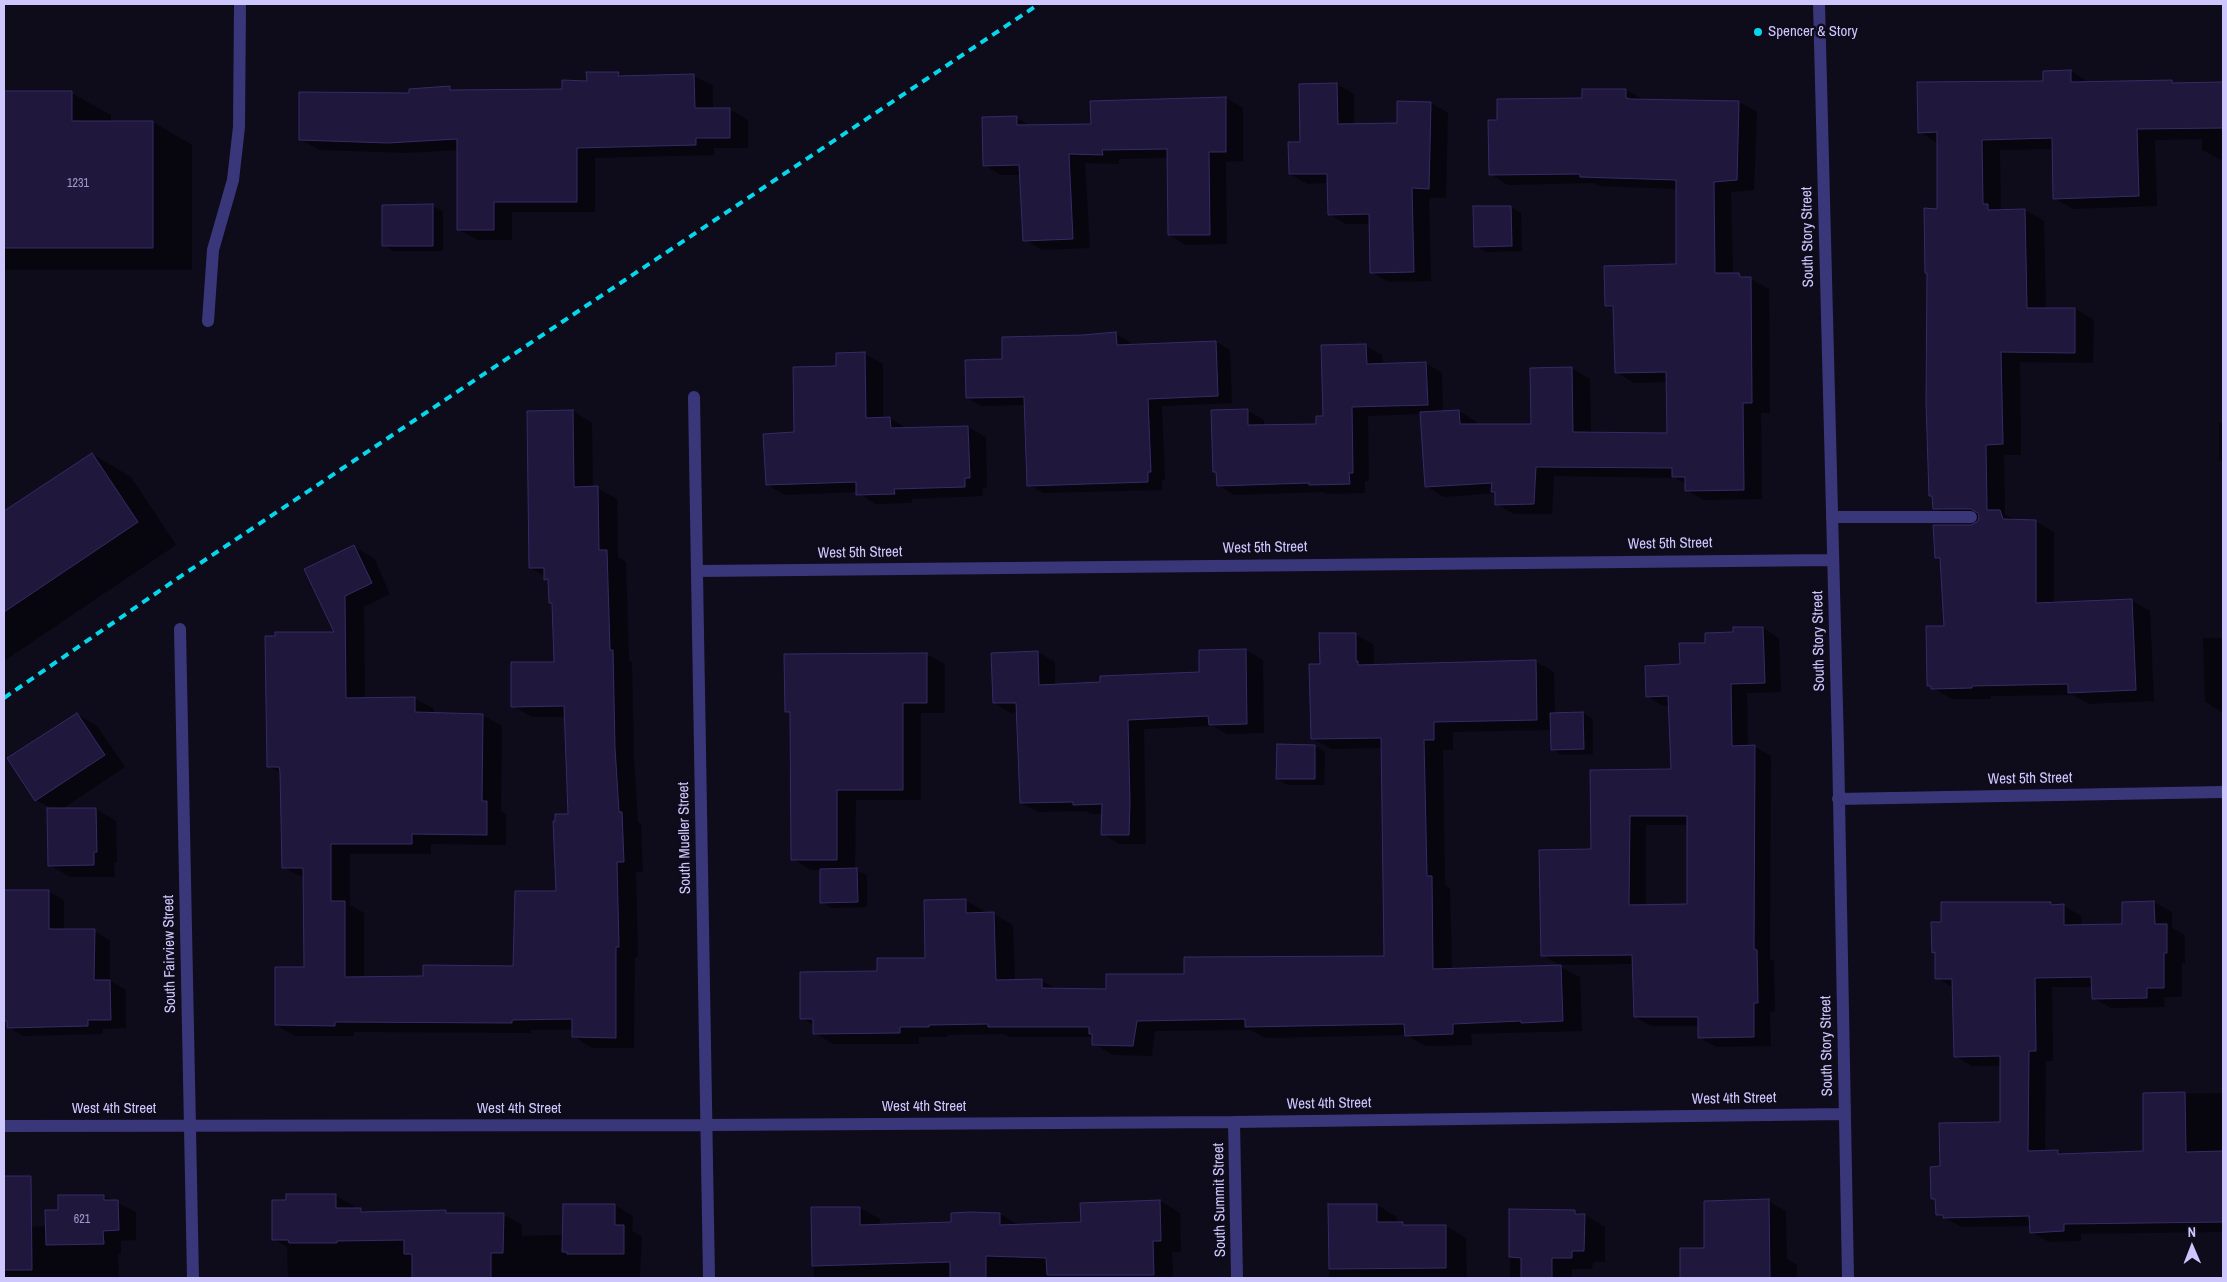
<!DOCTYPE html>
<html>
<head>
<meta charset="utf-8">
<style>
	body { margin:0 }
	#map { position:relative; width:2227px; height:1282px; overflow:hidden; background:#0e0b1b; font-family:"Archivo Narrow",sans-serif }
	canvas { display:block }
	.frame { position:absolute; inset:0; border:5px solid #cdc7fe; pointer-events:none }
	.north { position:absolute; left:2167px; top:1222px; width:50px; height:50px; -webkit-text-stroke:4px #0e0b1b; paint-order:stroke; rotate:359deg; font-size:14px; font-weight:700; line-height:20px; text-align:center; color:#cdc7fe }
	.north::after { content:''; display:block; margin:auto; width:18px; height:22px; background:#cdc7fe; clip-path:polygon(50% 0,100% 100%,50% 72%,0 100%) }
</style>
</head>
<body>
<div id="map">
<canvas width="2227" height="1282"></canvas>
<div class="frame"></div>
<div class="north">N</div>
</div>
<script>
const ctx = document.querySelector('canvas').getContext('2d');
ctx.lineJoin = 'round';
function fillPath(path, color) {
  ctx.fillStyle = color;
  ctx.fill(path, 'evenodd');
}
function shape(rows) {
  const path = new Path2D();
  for (const r of rows) {
    path.moveTo(r[0], r[1]);
    for (let i = 2; i < r.length; i += 2) path.lineTo(r[i], r[i + 1]);
  }
  return path;
}
function stroke(path, color, width, dash) {
  ctx.strokeStyle = color;
  ctx.lineWidth = width;
  ctx.lineCap = dash ? 'butt' : 'round';
  ctx.setLineDash(dash || []);
  ctx.stroke(path);
}
function drawText(font, color, halo, rows, align = 'center') {
  ctx.font = font + ' "Archivo Narrow",sans-serif';
  ctx.lineWidth = 5;
  ctx.setLineDash([]);
  ctx.textBaseline = 'middle';
  ctx.strokeStyle = halo;
  ctx.fillStyle = color;
  for (const [text, x, y, turn = 0] of rows) {
    ctx.save();
    ctx.translate(x, y);
    ctx.rotate((+turn || 0) * Math.PI / 180);
    ctx.textAlign = isNaN(turn) ? turn : align;
    if (halo) ctx.strokeText(text, 0, 0);
    ctx.fillText(text, 0, 0);
    ctx.restore();
  }
}
fillPath(shape([
	[2071,71,2090,83,2223,83,2223,161,2202,150,2202,139,2155,140,2157,206,2073,209,2054,198,2053,149,2000,150,2001,211,2025,210,2044,221,2046,309,2075,309,2094,320,2093,363,2020,362,2021,455,2004,455,2005,514,2017,521,2035,521,2054,532,2054,604,2131,600,2150,611,2154,701,2089,704,2073,695,1991,696,1991,699,1952,699,1928,685,1945,627,1941,561,1936,558,1979,522,1980,519,1953,519,1934,508,1933,497,1930,495,1938,210,1938,143,1919,132],
	[618,74,623,77,694,76,713,86,713,109,729,109,748,120,748,148,714,148,714,155,595,158,595,212,512,212,512,240,477,240,458,229,459,150,407,153,319,150,300,139,410,94,449,87,455,91,564,90],
	[1337,84,1354,94,1354,125,1398,124,1431,103,1448,113,1446,198,1429,198,1431,281,1389,282,1371,272,1371,224,1346,224,1329,214,1328,183,1307,184,1290,174,1301,143],
	[1626,90,1644,100,1739,102,1757,112,1754,190,1731,192,1733,274,1751,279,1769,289,1770,413,1761,413,1762,499,1704,500,1686,490,1686,484,1675,478,1554,476,1552,514,1514,514,1496,504,1496,493,1444,497,1426,486,1422,414,1368,416,1369,481,1365,481,1365,493,1327,494,1323,492,1234,495,1218,485,1217,473,1214,471,1247,410,1264,420,1264,426,1317,425,1324,417,1322,346,1366,346,1382,355,1383,365,1426,363,1442,373,1443,412,1459,411,1477,422,1477,426,1532,426,1572,368,1590,379,1591,433,1668,434,1667,382,1634,383,1616,372,1615,310,1607,306,1678,265,1677,189,1599,186,1594,183,1508,185,1490,174,1499,121],
	[4,92,71,93,111,115,111,122,153,122,192,145,192,270,4,270],
	[1226,98,1243,108,1243,161,1226,162,1227,244,1186,245,1169,235,1168,158,1119,159,1119,164,1085,163,1090,248,1042,250,1025,240,1021,175,1001,175,984,165,1017,118,1031,126,1092,125],
	[433,206,443,211,443,251,393,251,383,245],
	[1511,207,1521,213,1522,251,1486,252,1476,246],
	[1116,334,1130,342,1130,346,1216,342,1230,350,1232,403,1162,406,1165,480,1162,480,1162,490,1043,493,1029,485,1026,405,982,406,967,398,1003,360,1083,337],
	[865,354,883,364,883,419,890,418,908,429,968,427,986,437,987,487,982,488,983,496,912,499,912,503,875,504,857,492,785,495,767,485,796,434,837,367],
	[573,411,592,423,593,488,597,488,617,499,618,557,626,562,629,661,632,662,634,759,638,822,641,824,643,872,636,872,638,957,635,957,634,1048,592,1048,573,1036,573,1030,531,1030,531,1033,354,1032,354,1036,295,1036,276,1025,306,968,304,878,283,867,281,773,268,766,336,633,354,547,374,558,390,594,364,607,365,699,414,698,434,709,434,714,482,715,502,726,501,811,506,814,506,845,431,844,431,854,350,854,350,905,364,913,364,978,424,977,515,967,557,892,569,815,565,717,532,717,513,706,555,663,554,604,551,603,550,581,545,579,545,576,531,568],
	[2219,423,2223,423,2223,462,2219,460],
	[92,454,131,477,176,545,4,661,4,513],
	[1763,628,1779,638,1781,692,1747,693,1748,747,1755,747,1771,756,1770,959,1774,961,1775,1012,1770,1012,1771,1046,1716,1047,1699,1037,1699,1026,1651,1026,1635,1017,1634,964,1559,965,1543,955,1592,851,1672,771,1670,706,1663,706,1647,696,1706,644,1734,633],
	[1646,825,1688,825,1689,905,1646,906],
	[1355,634,1374,645,1374,666,1535,661,1554,672,1555,714,1583,713,1593,719,1593,754,1562,755,1552,749,1552,730,1453,732,1453,750,1443,750,1445,885,1450,888,1452,970,1561,967,1580,977,1582,1031,1471,1034,1472,1045,1425,1046,1406,1035,1265,1038,1251,1030,1155,1031,1152,1056,1113,1055,1094,1044,1093,1037,1009,1037,1003,1034,947,1035,947,1037,919,1037,919,1044,833,1044,814,1033,814,1025,801,1018,878,972,926,959,965,900,984,911,984,914,994,914,1013,925,1015,981,1042,981,1057,989,1107,990,1186,975,1385,958,1382,748,1331,749,1312,738,1321,665],
	[2203,638,2223,638,2223,713,2205,702],
	[1246,650,1263,660,1264,733,1227,734,1213,726,1144,729,1146,844,1119,844,1103,834,1103,814,1091,814,1086,811,1038,812,1021,803,1017,712,1011,713,994,703,1038,652,1055,662,1055,686,1200,673],
	[926,654,945,664,945,713,921,713,921,800,856,800,855,870,867,875,867,907,832,908,821,902,821,870,811,870,793,859,791,714,787,711],
	[77,714,97,726,125,767,62,809,96,809,116,821,117,863,114,863,115,877,70,877,50,865,49,807,36,800,9,759],
	[1315,746,1325,752,1324,785,1288,785,1277,779],
	[4,891,48,891,64,900,64,931,94,931,110,940,110,981,126,990,126,1028,103,1029,103,1034,23,1036,12,1029,4,1029],
	[2154,902,2172,912,2172,928,2185,935,2185,963,2182,963,2182,997,2164,997,2165,1007,2111,1008,2093,998,2093,987,2052,987,2053,1061,2046,1061,2045,1152,2058,1151,2065,1155,2144,1152,2144,1094,2223,1093,2223,1232,2081,1234,2081,1241,2049,1242,2031,1232,2031,1226,1962,1227,1937,1214,1937,1201,1932,1198,1941,1168,2002,1123,2001,1066,1972,1066,1955,1056,1954,988,1937,978,1936,954,1933,952,1942,923,2051,903,2056,906,2064,906,2081,916,2082,926,2123,925],
	[104,1196,136,1212,136,1240,121,1241,121,1254,118,1254,119,1278,4,1278,4,1228,46,1226,59,1211],
	[336,1196,354,1206,354,1209,360,1209,367,1213,445,1211,450,1214,504,1215,522,1225,522,1236,564,1235,615,1205,633,1216,632,1231,642,1237,640,1278,288,1278,287,1247,274,1239,288,1201],
	[1160,1201,1180,1213,1181,1252,1172,1252,1173,1278,814,1278,812,1209,860,1208,880,1219,880,1226,952,1223,1000,1214,1020,1226,1082,1223,1082,1205],
	[1768,1201,1786,1211,1787,1259,1797,1265,1797,1278,1682,1278,1682,1249,1705,1249],
	[1329,1205,1377,1205,1397,1217,1397,1223,1403,1223,1409,1226,1446,1226,1466,1238,1467,1278,1329,1278],
	[1510,1210,1574,1211,1585,1215,1605,1227,1605,1262,1593,1262,1592,1269,1572,1269,1572,1278,1510,1278]
]), '#0007');
const building = shape([
	[2071,70,2071,82,2172,80,2172,83,2223,82,2223,128,2137,129,2139,196,2053,199,2052,138,1982,140,1983,204,1988,204,1988,210,2025,209,2027,308,2075,308,2075,353,2001,352,2003,444,1986,445,1987,510,2000,510,2003,519,2036,520,2036,603,2132,599,2136,690,2068,693,2068,684,1972,686,1972,688,1931,689,1931,686,1927,686,1926,626,1944,626,1940,558,1935,558,1933,525,1971,525,1978,521,1979,517,1978,513,1971,509,1933,509,1932,496,1929,496,1926,403,1927,273,1925,273,1924,208,1937,209,1937,132,1918,133,1917,82,2043,81,2043,71,2071,70],
	[586,72,619,72,618,76,694,74,695,108,730,108,730,138,696,138,696,145,577,148,577,202,494,202,494,230,457,230,457,139,388,143,299,140,299,92,409,93,409,89,450,86,450,90,562,89,562,80,587,81,586,72],
	[1337,83,1338,124,1397,123,1397,101,1431,102,1429,189,1412,188,1414,272,1370,273,1369,214,1328,215,1327,174,1289,174,1288,142,1300,142,1299,84,1337,83],
	[1582,89,1626,89,1626,98,1630,99,1739,101,1737,180,1714,182,1715,273,1739,273,1740,277,1751,277,1752,403,1743,403,1744,490,1685,491,1685,477,1672,477,1672,468,1536,467,1534,504,1495,505,1495,492,1491,492,1492,483,1425,487,1420,412,1459,410,1460,424,1531,424,1530,368,1572,367,1573,432,1667,433,1666,372,1615,373,1613,306,1605,306,1604,266,1676,264,1676,180,1580,177,1580,174,1489,175,1488,120,1497,120,1497,99,1582,98,1582,89],
	[4,91,72,91,72,121,153,121,153,248,4,248,4,91],
	[1226,97,1226,152,1209,152,1210,235,1168,235,1167,149,1102,150,1103,155,1069,154,1073,239,1023,241,1019,165,983,166,982,117,1017,116,1017,125,1091,124,1090,101,1226,97],
	[433,204,433,246,382,246,382,205,433,204],
	[1473,206,1511,206,1512,246,1474,247,1473,206],
	[1116,332,1117,345,1216,341,1218,396,1148,399,1151,472,1148,472,1148,482,1027,486,1024,397,966,398,965,360,1002,359,1002,337,1083,335,1116,332],
	[1366,344,1367,364,1426,362,1428,405,1352,407,1353,473,1349,473,1350,484,1309,485,1309,483,1217,486,1216,472,1213,472,1211,410,1248,409,1248,425,1316,424,1316,416,1323,416,1321,345,1366,344],
	[865,352,866,418,890,417,891,428,968,426,970,478,965,478,965,487,894,489,895,494,856,495,856,482,766,485,763,434,794,432,793,367,836,366,836,353,865,352],
	[573,410,574,487,598,486,599,550,607,550,610,650,613,650,615,748,619,812,622,812,624,862,617,862,619,947,616,947,616,1038,572,1037,572,1019,512,1020,512,1023,335,1022,335,1026,275,1025,275,967,304,967,303,868,282,868,280,772,279,767,267,767,265,636,275,636,275,632,334,632,304,569,354,545,372,583,345,596,346,698,415,697,415,712,483,714,482,801,487,801,487,835,412,834,412,844,331,844,331,901,345,901,345,977,423,976,423,965,513,966,515,891,556,891,553,821,555,821,555,814,568,814,564,706,511,707,511,662,554,662,552,603,549,603,548,579,544,580,544,568,529,568,527,411,573,410],
	[92,453,138,522,4,612,4,511,92,453],
	[1733,627,1763,627,1765,683,1731,684,1732,746,1755,745,1754,949,1757,950,1758,1003,1754,1003,1754,1037,1698,1038,1698,1017,1634,1017,1632,955,1541,956,1539,850,1591,849,1590,770,1671,769,1668,696,1646,697,1645,666,1680,664,1679,643,1705,643,1705,633,1733,632,1733,627],
	[1630,816,1687,816,1687,904,1629,905,1630,816],
	[1319,633,1356,633,1356,661,1358,661,1358,665,1536,660,1537,720,1434,722,1434,740,1424,740,1427,876,1432,876,1433,969,1561,965,1563,1021,1521,1023,1521,1021,1453,1024,1453,1034,1405,1036,1404,1024,1245,1027,1245,1019,1137,1021,1133,1046,1092,1045,1092,1034,1089,1034,1089,1027,988,1027,988,1024,929,1025,929,1027,900,1027,900,1033,813,1034,813,1019,800,1019,800,972,877,971,877,958,925,958,924,900,966,899,966,913,994,912,996,980,1042,979,1042,988,1106,989,1106,974,1184,974,1184,957,1384,956,1381,738,1311,739,1309,664,1320,664,1319,633],
	[1246,649,1247,724,1209,725,1208,716,1128,720,1130,802,1129,835,1101,835,1102,804,1073,805,1073,802,1020,803,1016,703,993,703,991,653,1038,651,1039,685,1100,682,1100,676,1199,672,1199,650,1246,649],
	[927,653,927,703,903,703,903,790,837,790,837,860,791,860,790,712,785,712,784,654,927,653],
	[1583,712,1584,749,1551,750,1550,713,1583,712],
	[77,713,105,755,35,801,7,758,77,713],
	[1277,744,1315,745,1315,779,1276,779,1277,744],
	[47,808,96,808,97,852,94,852,94,865,48,866,47,808],
	[857,868,858,902,820,903,820,869,857,868],
	[4,890,49,890,49,929,95,929,94,980,110,980,111,1020,88,1020,88,1026,7,1028,7,1021,4,1021,4,890],
	[2154,901,2155,924,2167,924,2167,953,2164,953,2164,988,2147,988,2147,998,2092,999,2091,977,2035,978,2036,1051,2029,1051,2028,1151,2058,1150,2058,1154,2143,1151,2143,1093,2185,1092,2186,1152,2223,1151,2223,1222,2064,1224,2064,1231,2030,1233,2029,1216,1943,1218,1943,1215,1936,1215,1935,1199,1931,1199,1930,1167,1940,1166,1939,1123,2000,1122,2000,1056,1954,1057,1952,979,1935,979,1935,952,1932,953,1931,922,1941,922,1941,902,2051,902,2051,905,2064,904,2064,925,2122,924,2122,902,2154,901],
	[4,1176,31,1176,32,1270,4,1270,4,1176],
	[286,1194,336,1194,336,1208,361,1208,361,1212,446,1210,446,1213,504,1213,503,1253,491,1253,491,1278,412,1278,412,1254,404,1254,404,1240,337,1241,337,1243,289,1243,288,1240,272,1240,272,1200,286,1200,286,1194],
	[58,1195,104,1195,104,1200,118,1200,119,1230,103,1231,104,1244,46,1245,45,1210,58,1210,58,1195],
	[1769,1199,1770,1278,1680,1278,1680,1248,1704,1248,1704,1201,1769,1199],
	[1160,1200,1161,1241,1153,1241,1154,1275,1047,1275,1046,1258,986,1256,986,1278,950,1278,950,1262,812,1266,811,1207,860,1207,860,1225,951,1222,951,1213,970,1212,1000,1213,1000,1225,1081,1222,1080,1203,1160,1200],
	[563,1204,615,1204,615,1225,624,1225,624,1254,567,1254,567,1252,562,1252,563,1204],
	[1328,1204,1377,1204,1377,1222,1403,1222,1403,1225,1446,1225,1446,1268,1329,1269,1328,1204],
	[1509,1209,1575,1210,1575,1214,1585,1214,1584,1251,1572,1251,1572,1258,1552,1258,1552,1278,1521,1278,1521,1258,1509,1257,1509,1209]
]);
fillPath(building, '#1f183c');
stroke(building, '#362b67', 1);
stroke(shape([
	[208,321,213,250,233,180,239,127,240,4],
	[1832,517,1971,517]
]), '#393779', 12);
stroke(shape([
	[1819,4,1838,746,1848,1278],
	[694,397,709,1278],
	[697,571,1833,560],
	[180,629,193,1278],
	[1838,799,2223,792],
	[1234,1122,1237,1278],
	[4,1126,706,1125,1234,1122,1844,1114]
]), '#393779', 12);
stroke(shape([
	[4,698,184,574,1039,4]
]), '#06d7ea', 4, [8, 6]);
for (const [x, y, r, color] of [
	[1758,32,5,"#06d7ea"]
]) {
  const dot = new Path2D();
  dot.arc(x, y, r, 0, 2 * Math.PI);
  ctx.fillStyle = color;
  ctx.fill(dot);
  stroke(dot, '#0e0b1b', 2);
}
drawText('12px', '#a29bce', null, [
	["1231",78,184],
	["621",82,1220]
]);
drawText('15px', '#cdc7fe', '#0e0b1b', [
	["Spencer & Story",1768,32]
], 'left');
drawText('15px', '#cdc7fe', '#0e0b1b', [
	["South Story Street",1808,237,-91],
	["West 5th Street",1670,544,-1],
	["West 5th Street",1265,548,-1],
	["West 5th Street",860,553,-1],
	["South Story Street",1819,641,-91],
	["West 5th Street",2030,779,-1],
	["South Mueller Street",685,838,-91],
	["South Fairview Street",170,954,-91],
	["South Story Street",1827,1046,-91],
	["West 4th Street",1734,1099,-1],
	["West 4th Street",1329,1104,-1],
	["West 4th Street",924,1107],
	["West 4th Street",114,1109],
	["West 4th Street",519,1109],
	["South Summit Street",1220,1200,-91]
]);
</script>
</body>
</html>
